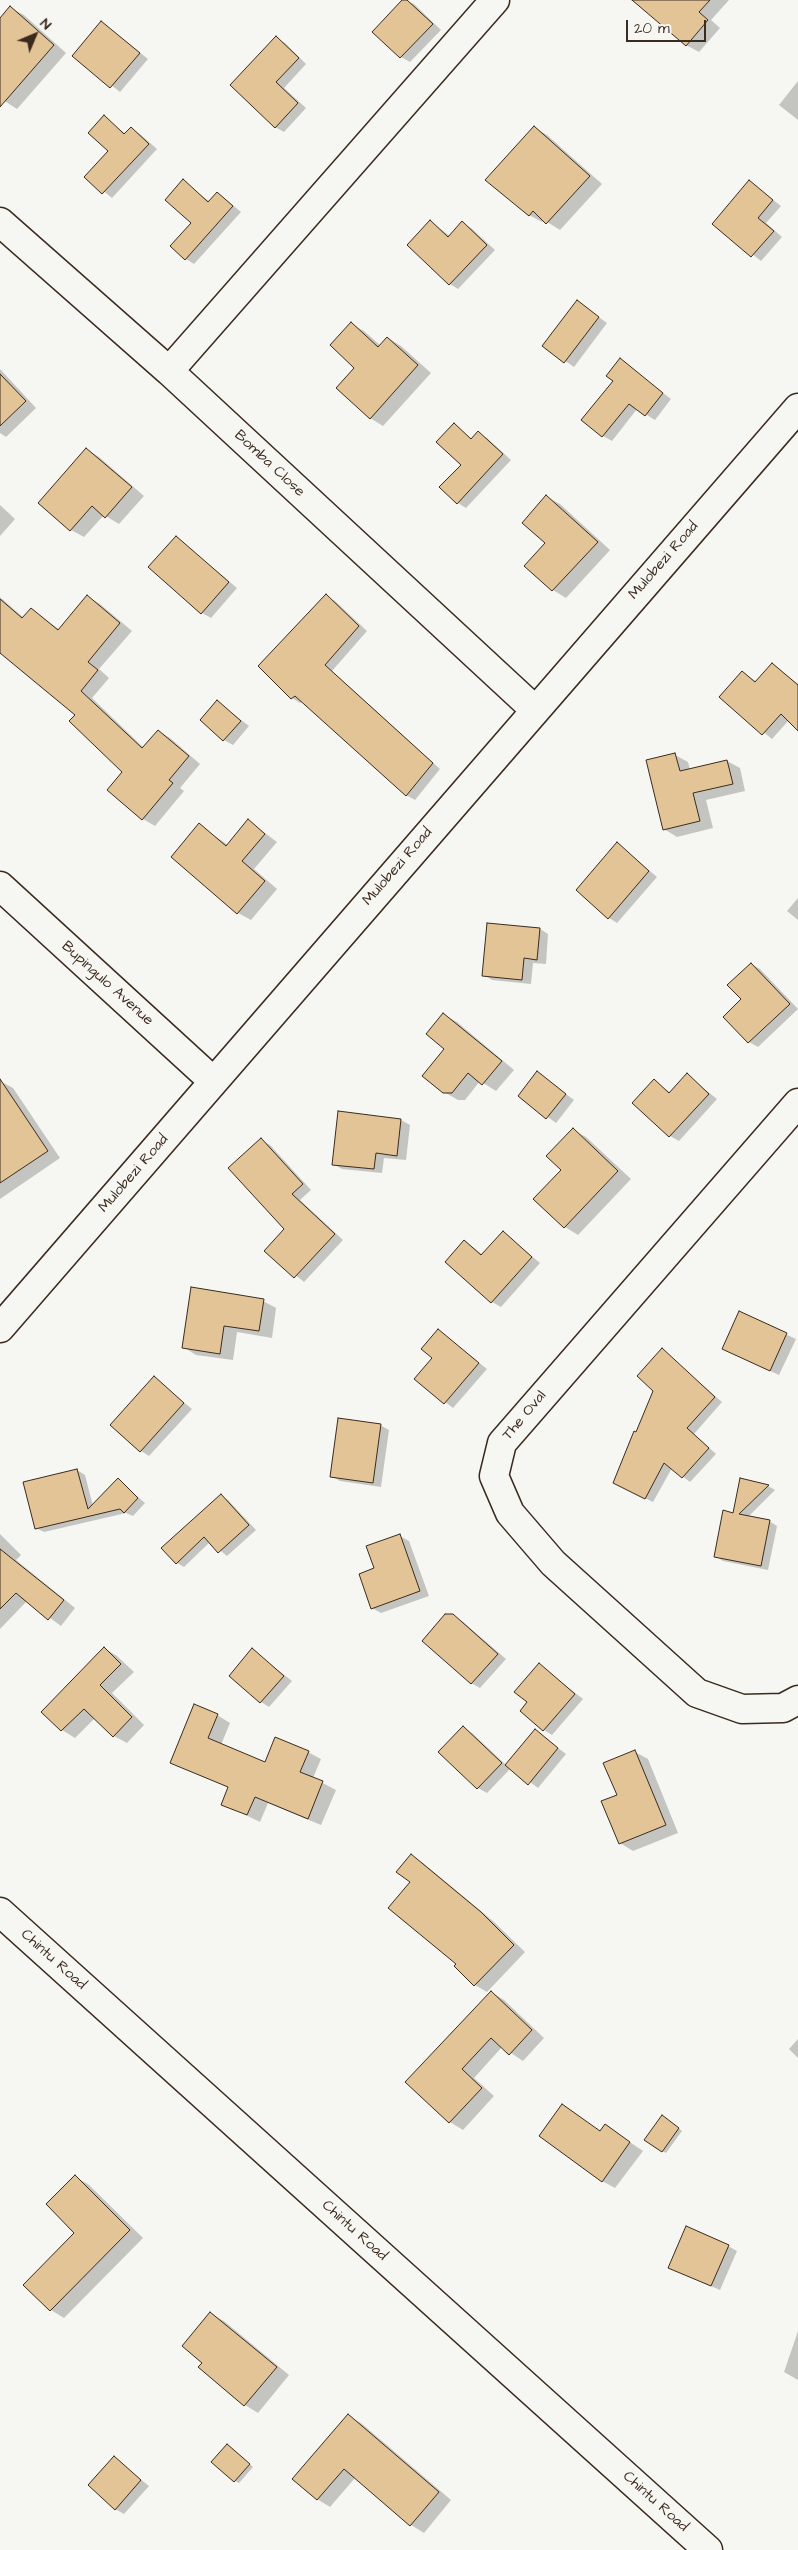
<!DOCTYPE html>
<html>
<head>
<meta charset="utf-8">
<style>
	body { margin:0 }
	#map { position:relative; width:798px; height:2550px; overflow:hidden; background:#f6f6f2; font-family:"Architects Daughter",sans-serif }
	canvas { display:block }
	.north { position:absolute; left:10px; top:10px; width:50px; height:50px; -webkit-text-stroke:4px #f6f6f2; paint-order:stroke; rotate:45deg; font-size:14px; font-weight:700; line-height:20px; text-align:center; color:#3b2a1e }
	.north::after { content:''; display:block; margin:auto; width:18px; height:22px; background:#3b2a1e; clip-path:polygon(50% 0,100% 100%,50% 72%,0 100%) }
	.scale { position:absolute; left:626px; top:20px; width:80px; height:22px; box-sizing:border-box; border:2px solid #3b2a1e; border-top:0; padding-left:6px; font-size:15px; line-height:18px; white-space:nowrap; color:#3b2a1e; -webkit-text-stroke:4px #f6f6f2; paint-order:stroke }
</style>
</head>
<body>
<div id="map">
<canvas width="798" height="2550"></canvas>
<div class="north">N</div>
<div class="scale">20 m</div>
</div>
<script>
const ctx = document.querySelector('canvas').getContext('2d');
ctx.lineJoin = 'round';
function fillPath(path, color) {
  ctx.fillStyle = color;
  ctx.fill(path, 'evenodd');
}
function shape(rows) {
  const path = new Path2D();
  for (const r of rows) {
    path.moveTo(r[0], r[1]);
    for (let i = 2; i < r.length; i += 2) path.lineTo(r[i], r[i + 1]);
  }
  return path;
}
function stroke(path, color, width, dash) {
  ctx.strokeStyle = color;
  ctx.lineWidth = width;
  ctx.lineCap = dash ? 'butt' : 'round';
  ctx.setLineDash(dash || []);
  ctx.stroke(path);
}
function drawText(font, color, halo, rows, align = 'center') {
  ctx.font = font + ' "Architects Daughter",sans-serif';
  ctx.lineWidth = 5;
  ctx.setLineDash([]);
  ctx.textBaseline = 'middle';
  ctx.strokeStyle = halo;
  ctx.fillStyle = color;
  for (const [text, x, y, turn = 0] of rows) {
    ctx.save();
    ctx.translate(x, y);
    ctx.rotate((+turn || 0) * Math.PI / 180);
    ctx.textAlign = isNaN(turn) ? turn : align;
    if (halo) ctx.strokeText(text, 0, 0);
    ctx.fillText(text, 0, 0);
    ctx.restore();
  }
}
fillPath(shape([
	[404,0,414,4,441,30,410,62,401,57,374,32],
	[653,0,729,0,711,20,720,28,699,52,686,45],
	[11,8,24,15,66,53,17,109,0,98,0,20],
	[102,22,148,59,120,92,74,56],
	[276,38,285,43,306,64,284,88,306,108,284,132,275,127],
	[798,81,798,120,779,105],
	[104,117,126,134,131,129,140,134,157,149,112,198,86,177,110,151],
	[534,127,547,135,602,184,560,230,544,220,542,222,529,215,486,180],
	[183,181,210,202,218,193,241,212,194,264,186,259,192,223],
	[750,182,781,206,766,223,782,237,761,261,714,224],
	[430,221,450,236,462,223,471,228,495,250,458,289,450,284],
	[578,302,607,323,574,367,544,346],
	[351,324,364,331,381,346,388,338,401,346,431,373,383,426,370,418,356,368],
	[620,360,671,399,655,420,637,409,612,441,603,436],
	[0,369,36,408,6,437,0,433],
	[454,425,472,439,478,433,487,438,511,460,466,508,458,503,463,465],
	[86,449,99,457,144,496,119,524,104,515,84,537,71,530],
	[547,497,560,504,610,550,566,598,553,590,526,566,547,543],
	[0,505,15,519,0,536],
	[176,537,237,588,211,618,202,613],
	[326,596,335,601,367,631,332,671,440,769,415,800,406,795,303,701,300,703,292,698],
	[0,597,24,618,31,609,60,630,88,597,100,604,132,631,99,669,109,678,92,698,144,748,158,731,170,738,200,764,180,788,184,791,155,826,143,819,124,772,77,715,0,651],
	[772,664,798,684,798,729,789,720,772,739,720,697,742,672,757,682],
	[218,702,249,726,233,745,224,740],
	[675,755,688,762,690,770,727,761,740,768,745,791,706,800,713,828,677,837,664,829],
	[249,821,277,842,254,869,277,889,251,920,238,913,172,856,199,825,228,845],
	[618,844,657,877,617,923,609,918],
	[798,898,798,920,787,911],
	[540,929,548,934,546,964,533,963,531,984,492,980,484,975],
	[751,964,760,969,798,1009,758,1047,749,1042,725,1017,743,999],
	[444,1015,457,1022,514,1070,496,1091,480,1081,465,1100,458,1100,444,1092,446,1049],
	[538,1073,574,1100,556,1123,520,1096],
	[687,1075,717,1099,679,1141,670,1136,654,1081,671,1093],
	[0,1081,13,1088,60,1158,0,1199],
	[401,1120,410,1125,406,1160,384,1158,382,1173,342,1169,333,1164],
	[573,1130,586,1137,631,1179,578,1235,565,1227,535,1199,563,1170],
	[261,1140,270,1145,311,1190,300,1200,343,1240,304,1282,266,1251,286,1229],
	[503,1232,540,1263,501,1307,492,1302,465,1241,483,1255],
	[263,1301,276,1308,272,1338,237,1332,233,1360,196,1355,183,1347],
	[739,1313,796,1339,779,1375,723,1349],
	[438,1330,487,1369,453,1408,416,1379,434,1358],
	[662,1350,722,1402,694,1434,716,1454,690,1482,672,1468,653,1502,622,1487,637,1433,655,1390],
	[154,1378,192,1409,149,1456,141,1451],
	[380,1425,389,1430,381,1487,340,1481,331,1476],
	[77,1470,85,1475,93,1506,118,1480,145,1503,133,1516,126,1513,44,1532,36,1528],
	[768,1486,775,1490,748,1517,769,1521,777,1526,768,1570,723,1561,715,1556,734,1514],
	[221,1496,228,1500,256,1530,227,1556,210,1542,184,1567,177,1563],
	[0,1534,21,1555,16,1560,75,1608,61,1626,27,1601,0,1629],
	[400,1536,409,1541,429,1596,381,1613,372,1608,376,1569],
	[453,1615,462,1621,506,1659,480,1688,471,1683],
	[104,1648,117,1656,134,1672,112,1693,144,1725,127,1743,114,1736,95,1718,75,1738,62,1730,43,1712],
	[252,1650,292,1681,269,1707,261,1702],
	[539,1665,583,1699,552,1735,544,1730,529,1702],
	[217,1715,230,1723,221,1745,266,1763,308,1752,321,1759,313,1778,336,1790,321,1825,268,1803,260,1822,223,1804,229,1788,172,1762],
	[463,1728,472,1733,506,1765,535,1730,566,1754,538,1788,511,1768,487,1793,478,1788,440,1752],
	[635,1752,648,1759,678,1833,633,1851,620,1843,618,1796],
	[411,1856,423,1863,493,1921,525,1952,487,1992,475,1985,458,1964,411,1882],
	[491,1992,504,2000,544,2038,523,2061,502,2047,474,2078,494,2096,463,2130,450,2122,407,2082],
	[798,2039,798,2058,789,2049],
	[562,2106,601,2132,605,2125,643,2151,615,2188,602,2181],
	[666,2119,682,2131,666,2153,662,2151],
	[75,2177,88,2184,143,2238,64,2318,51,2310,76,2233],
	[728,2246,737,2251,720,2290,669,2268],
	[211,2314,224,2321,289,2375,258,2413,245,2405,200,2367,204,2363],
	[798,2331,798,2380,784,2372],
	[348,2416,361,2423,451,2500,424,2533,411,2525,355,2478,330,2507,317,2499],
	[232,2448,253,2467,239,2483,235,2481],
	[114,2458,149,2486,124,2514,115,2509]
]), '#0003');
const building = shape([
	[402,0,407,0,433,24,400,58,372,32,402,0],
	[632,0,710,0,699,12,708,20,686,46,632,0],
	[10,6,54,45,0,107,0,18,10,6],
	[101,21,140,53,110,88,72,56,101,21],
	[276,36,299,58,276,82,298,103,275,128,230,85,276,36],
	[104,115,124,134,131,127,149,144,102,194,84,177,108,151,88,133,104,115],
	[534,126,590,176,546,224,533,211,529,216,485,180,534,126],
	[183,179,208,202,217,192,233,206,185,260,170,246,191,223,165,200,183,179],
	[749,180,773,200,758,218,774,231,751,257,712,224,749,180],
	[430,220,448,237,462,221,487,245,449,285,407,245,430,220],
	[577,300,599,317,564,363,542,346,577,300],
	[351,322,378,347,387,337,418,365,370,419,336,388,354,368,330,345,351,322],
	[620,358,663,393,645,416,629,404,602,437,581,420,613,381,606,376,620,358],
	[0,374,26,401,0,426,0,374],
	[454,423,471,439,478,431,503,454,457,504,439,487,461,465,436,442,454,423],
	[86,448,132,487,105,518,92,506,70,531,38,503,86,448],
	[546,495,598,542,552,591,524,566,545,543,522,523,546,495],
	[176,536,229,582,201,614,148,567,176,536],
	[326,594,359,626,325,665,433,763,406,796,295,696,291,699,258,666,326,594],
	[87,595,120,623,88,662,98,670,81,691,142,748,158,730,189,756,169,780,173,783,142,820,107,790,122,772,69,721,75,715,0,653,0,599,22,618,31,608,58,630,87,595],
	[772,663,798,685,798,731,781,714,762,735,719,697,742,671,755,682,772,663],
	[217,700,241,721,223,741,200,720,217,700],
	[675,753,680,771,727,760,733,784,693,793,700,821,663,830,646,760,675,753],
	[248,819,265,834,242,861,265,881,237,914,171,857,199,823,226,846,248,819],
	[617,842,649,871,608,919,576,890,617,842],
	[487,923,540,928,537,960,524,958,522,980,482,976,487,923],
	[751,963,790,1004,748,1043,723,1017,741,999,727,985,751,963],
	[443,1013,502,1061,482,1085,468,1073,452,1093,443,1093,422,1076,444,1049,426,1034,443,1013],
	[537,1071,566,1094,546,1119,518,1096,537,1071],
	[687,1073,709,1094,669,1137,632,1103,654,1079,669,1093,687,1073],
	[0,1079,48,1151,0,1183,0,1079],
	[338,1111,401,1119,397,1156,376,1153,374,1169,332,1165,338,1111],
	[573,1128,618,1171,564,1228,533,1199,561,1170,546,1156,573,1128],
	[261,1138,303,1184,292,1194,335,1234,294,1278,264,1251,284,1229,228,1168,261,1138],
	[503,1231,532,1257,491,1303,445,1262,464,1240,481,1255,503,1231],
	[191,1287,264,1299,259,1331,224,1326,220,1354,182,1348,191,1287],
	[739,1311,787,1333,770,1371,722,1349,739,1311],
	[438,1329,479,1363,444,1404,414,1379,432,1358,421,1349,438,1329],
	[662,1348,715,1397,687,1428,709,1448,682,1478,664,1463,645,1499,613,1483,634,1431,636,1432,653,1391,637,1376,662,1348],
	[154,1376,184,1403,140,1452,110,1425,154,1376],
	[338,1418,381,1424,373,1483,330,1477,338,1418],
	[77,1469,88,1509,118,1478,138,1498,124,1513,120,1509,35,1529,23,1482,77,1469],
	[740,1478,769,1485,739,1514,770,1520,761,1566,714,1557,723,1510,733,1513,740,1478],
	[221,1494,249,1525,218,1553,204,1537,176,1564,161,1548,221,1494],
	[400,1534,420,1591,371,1609,359,1574,374,1568,366,1546,400,1534],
	[0,1549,64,1600,48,1620,16,1593,0,1609,0,1549],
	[445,1614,453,1614,498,1654,471,1684,422,1641,445,1614],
	[104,1647,121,1664,100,1685,132,1717,113,1737,84,1709,61,1731,41,1712,104,1647],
	[252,1648,284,1676,260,1703,229,1676,252,1648],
	[539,1663,575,1694,543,1731,520,1711,527,1702,514,1692,539,1663],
	[194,1704,218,1714,208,1738,265,1762,275,1737,309,1751,300,1772,323,1781,308,1819,255,1797,247,1815,221,1805,228,1787,170,1763,194,1704],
	[463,1726,502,1763,477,1789,438,1752,463,1726],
	[535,1729,558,1748,528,1785,505,1765,535,1729],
	[635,1750,666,1825,619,1844,601,1801,617,1795,603,1763,635,1750],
	[411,1854,481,1912,514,1945,474,1986,454,1966,456,1964,388,1908,410,1882,396,1872,411,1854],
	[491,1991,532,2030,509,2055,491,2038,462,2069,482,2088,449,2123,405,2082,491,1991],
	[562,2104,600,2131,605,2124,630,2142,602,2182,539,2136,562,2104],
	[662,2115,679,2128,662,2152,644,2140,662,2115],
	[75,2175,130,2230,50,2311,23,2285,74,2233,46,2204,75,2175],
	[686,2226,729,2245,711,2286,668,2268,686,2226],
	[210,2312,277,2367,244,2406,198,2367,202,2363,182,2346,210,2312],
	[348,2414,439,2492,410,2526,344,2469,317,2500,292,2479,348,2414],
	[227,2444,250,2464,234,2482,211,2462,227,2444],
	[114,2456,141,2480,115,2510,88,2485,114,2456]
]);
fillPath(building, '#e3c496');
stroke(building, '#3b2a1e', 1);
const street = shape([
	[0,222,169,371,534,709],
	[169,371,495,0],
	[0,886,213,1081],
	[798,1103,502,1443,494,1476,510,1513,553,1563,697,1693,742,1709,783,1708,798,1700],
	[0,1328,798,408],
	[0,1912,708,2550]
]);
stroke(street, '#3b2a1e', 31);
stroke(street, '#f6f6f2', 28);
drawText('15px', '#3b2a1e', '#f6f6f2', [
	["Bomba Close",269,464,43],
	["Mulobezi Road",664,561,-49],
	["Mulobezi Road",398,867,-49],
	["Bupingulo Avenue",107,984,42],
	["Mulobezi Road",134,1174,-49],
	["The Oval",525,1416,-50],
	["Chintu Road",53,1960,42],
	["Chintu Road",354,2231,42],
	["Chintu Road",655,2502,42]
]);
</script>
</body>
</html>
